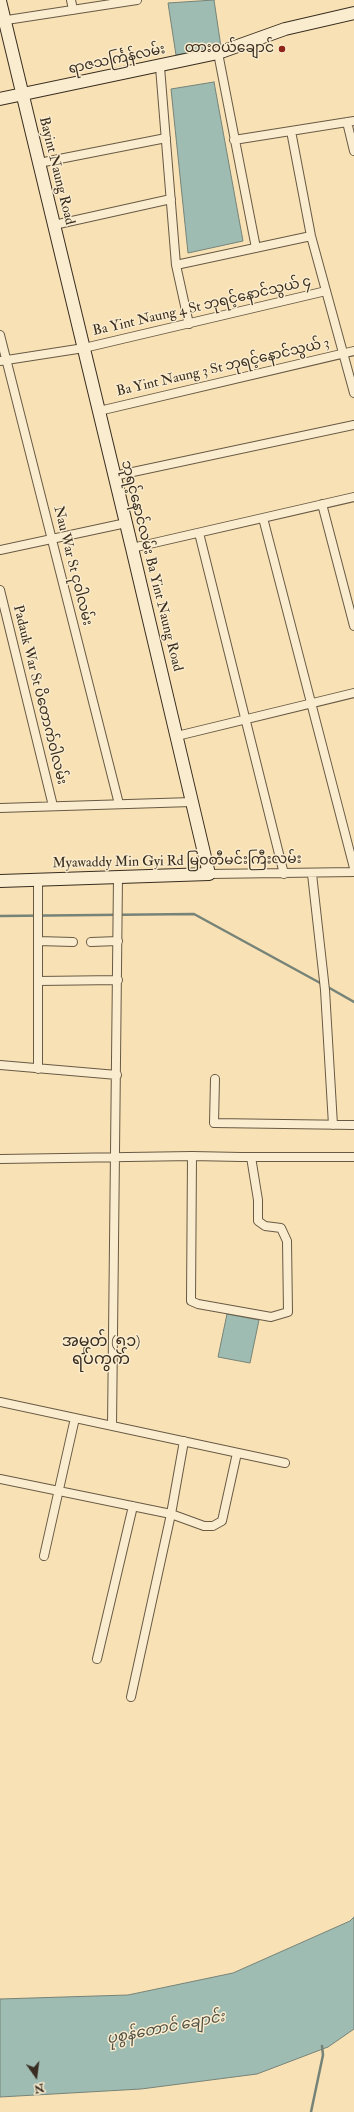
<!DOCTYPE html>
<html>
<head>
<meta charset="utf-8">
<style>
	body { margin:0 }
	#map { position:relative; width:354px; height:2112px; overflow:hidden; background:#f8e1b4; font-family:"IM FELL Double Pica",serif }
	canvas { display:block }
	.north { position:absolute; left:16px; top:2056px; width:40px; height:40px; -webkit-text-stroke:3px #faecce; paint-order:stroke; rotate:166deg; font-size:11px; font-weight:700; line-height:16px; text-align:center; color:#382d20 }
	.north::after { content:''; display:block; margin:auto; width:14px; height:18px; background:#382d20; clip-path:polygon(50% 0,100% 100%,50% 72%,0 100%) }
</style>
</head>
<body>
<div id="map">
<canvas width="354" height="2112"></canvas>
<div class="north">N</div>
</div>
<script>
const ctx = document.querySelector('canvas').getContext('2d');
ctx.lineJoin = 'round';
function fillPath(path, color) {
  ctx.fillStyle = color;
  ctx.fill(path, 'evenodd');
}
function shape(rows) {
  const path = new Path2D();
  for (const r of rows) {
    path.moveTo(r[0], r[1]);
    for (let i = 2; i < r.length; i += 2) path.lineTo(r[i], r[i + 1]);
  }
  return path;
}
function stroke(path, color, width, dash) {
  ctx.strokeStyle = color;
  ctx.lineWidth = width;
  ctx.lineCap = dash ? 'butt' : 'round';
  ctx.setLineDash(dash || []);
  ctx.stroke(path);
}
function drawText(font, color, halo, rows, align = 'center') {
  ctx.font = font + ' "IM FELL Double Pica","Noto Sans Myanmar",serif';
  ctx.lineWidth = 3;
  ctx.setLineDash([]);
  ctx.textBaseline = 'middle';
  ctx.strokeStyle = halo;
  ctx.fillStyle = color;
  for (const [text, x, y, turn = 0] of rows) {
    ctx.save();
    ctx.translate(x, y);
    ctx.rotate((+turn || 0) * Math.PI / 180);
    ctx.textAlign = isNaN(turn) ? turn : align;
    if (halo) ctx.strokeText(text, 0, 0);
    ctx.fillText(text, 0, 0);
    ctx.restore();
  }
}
const water = shape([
	[214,0,221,47,176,55,168,3,214,0],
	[214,82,243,241,188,253,171,89,214,82],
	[227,1314,259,1320,250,1363,218,1357,227,1314],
	[354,1917,354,2029,328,2047,257,2074,141,2089,0,2097,0,1999,128,1995,233,1973,350,1921,354,1917]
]);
fillPath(water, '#9fbcb3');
stroke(water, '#768378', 1);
stroke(shape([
	[0,916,194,914,322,984],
	[326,986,354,1002],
	[311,2112,323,2055,322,2046]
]), '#768378', 2.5);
const street = shape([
	[71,0,73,10],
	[0,21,137,0],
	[218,53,256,248],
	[160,67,176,265,189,324],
	[347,122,354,151],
	[291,131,311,236,354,393],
	[234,140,354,121],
	[39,163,166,138],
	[54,225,171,199],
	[176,265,311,236],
	[0,335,119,804],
	[0,361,84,348,326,291],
	[99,411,354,351],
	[114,476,354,425],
	[322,504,354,626],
	[263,518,354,868],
	[199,533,284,874],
	[132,548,354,497],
	[0,550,126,523],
	[0,590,53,806],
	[177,736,354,693],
	[0,808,192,802],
	[209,874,354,872],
	[312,874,325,990,333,1125],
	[38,880,38,1069],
	[38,941,73,942],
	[91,942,118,941],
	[38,981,118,980],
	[0,1065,117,1075],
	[215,1079,214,1123,354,1125],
	[251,1157,258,1200,258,1221,265,1226,281,1228,287,1241,288,1312,271,1317,198,1304,191,1301,192,1156,241,1157,354,1157],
	[0,1159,192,1156],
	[0,1402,285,1463],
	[112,1426,118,877],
	[0,1479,171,1514,184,1441],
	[44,1556,75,1418],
	[97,1659,133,1506],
	[131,1697,171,1514,204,1526,213,1526,222,1521,237,1453]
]);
const secondary = shape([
	[0,1,132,548,209,874,0,881],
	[0,99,218,53,285,29,354,13]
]);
stroke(street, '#685a45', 10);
stroke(secondary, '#382d20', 14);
stroke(street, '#faecce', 8);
stroke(secondary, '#faecce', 12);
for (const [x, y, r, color] of [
	[282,49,4,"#8f2418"]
]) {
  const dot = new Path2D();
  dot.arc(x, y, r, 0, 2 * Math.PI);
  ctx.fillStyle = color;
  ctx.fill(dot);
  stroke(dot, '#faecce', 1.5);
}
drawText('14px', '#382d20', '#faecce', [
	["ထားဝယ်ချောင်",274,49]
], 'right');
drawText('14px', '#382d20', '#faecce', [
	["ရာဇသင်္ကြန်လမ်း",117,60,-12],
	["Bayint Naung Road",56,171,76],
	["Ba Yint Naung 4 St ဘုရင့်နောင်သွယ် ၄",202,307,-13],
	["Ba Yint Naung 3 St ဘုရင့်နောင်သွယ် 3",223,368,-13],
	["Nau War St ငုဝါလမ်း",72,566,76],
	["ဘုရင့်နောင်လမ်း Ba Yint Naung Road",151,566,76],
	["Padauk War St ပိတောက်ဝါလမ်း",39,695,76],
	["Myawaddy Min Gyi Rd မြဝတီမင်းကြီးလမ်း",177,862,-1]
]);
drawText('italic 15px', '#525145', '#faecce', [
	["ပုစွန်တောင် ချောင်း",166,2029,-11]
]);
drawText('16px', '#382d20', '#faecce', [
	["အမှတ် (၅၁)",101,1343],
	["ရပ်ကွက်",101,1361]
]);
</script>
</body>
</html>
